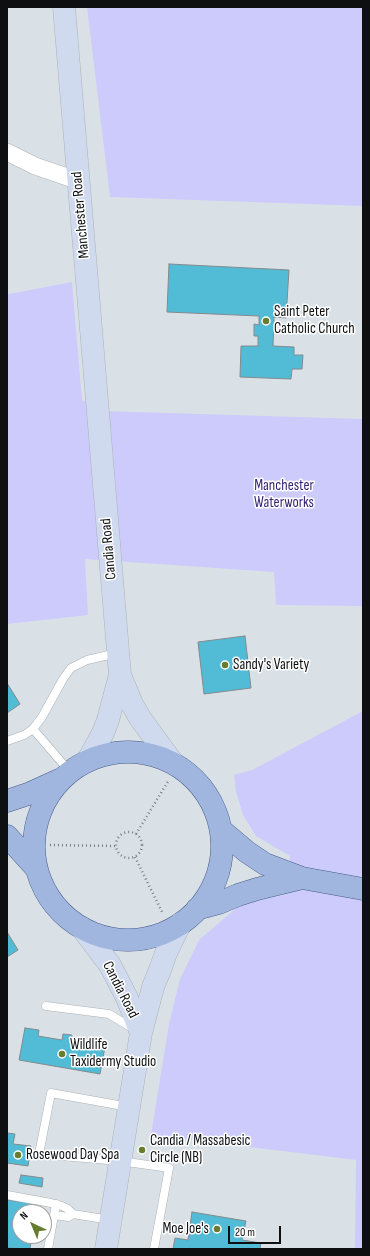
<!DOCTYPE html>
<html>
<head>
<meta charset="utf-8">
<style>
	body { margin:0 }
	#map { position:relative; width:370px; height:1256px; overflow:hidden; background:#dae1e6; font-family:"Sofia Sans Condensed",sans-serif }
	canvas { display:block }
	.frame { position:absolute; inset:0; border:8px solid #0d0f11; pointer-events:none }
	.north { position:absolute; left:12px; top:1204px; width:40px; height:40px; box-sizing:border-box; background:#fff; border:1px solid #9e9fa0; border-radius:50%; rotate:316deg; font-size:11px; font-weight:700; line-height:16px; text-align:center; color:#0d0f11 }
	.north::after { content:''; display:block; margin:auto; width:14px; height:18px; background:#667d2f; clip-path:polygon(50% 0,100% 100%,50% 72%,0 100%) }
	.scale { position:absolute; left:228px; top:1226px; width:53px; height:18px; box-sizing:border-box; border:2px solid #0d0f11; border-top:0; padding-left:5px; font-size:12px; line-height:14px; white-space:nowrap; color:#0d0f11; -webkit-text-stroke:3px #fff; paint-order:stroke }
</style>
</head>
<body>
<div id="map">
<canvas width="370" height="1256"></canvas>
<div class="frame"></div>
<div class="north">N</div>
<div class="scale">20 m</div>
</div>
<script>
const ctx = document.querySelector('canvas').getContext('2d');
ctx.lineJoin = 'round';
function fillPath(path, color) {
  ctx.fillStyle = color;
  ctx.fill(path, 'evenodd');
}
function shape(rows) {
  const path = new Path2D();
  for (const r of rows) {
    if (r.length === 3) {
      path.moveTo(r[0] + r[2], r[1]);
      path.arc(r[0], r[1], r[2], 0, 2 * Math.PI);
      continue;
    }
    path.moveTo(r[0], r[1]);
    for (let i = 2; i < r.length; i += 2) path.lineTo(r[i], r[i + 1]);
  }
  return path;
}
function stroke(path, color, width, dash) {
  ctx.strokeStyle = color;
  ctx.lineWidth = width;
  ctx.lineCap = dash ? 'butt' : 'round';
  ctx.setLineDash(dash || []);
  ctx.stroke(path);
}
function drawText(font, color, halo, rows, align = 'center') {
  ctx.font = font + ' "Sofia Sans Condensed",sans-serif';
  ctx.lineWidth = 3;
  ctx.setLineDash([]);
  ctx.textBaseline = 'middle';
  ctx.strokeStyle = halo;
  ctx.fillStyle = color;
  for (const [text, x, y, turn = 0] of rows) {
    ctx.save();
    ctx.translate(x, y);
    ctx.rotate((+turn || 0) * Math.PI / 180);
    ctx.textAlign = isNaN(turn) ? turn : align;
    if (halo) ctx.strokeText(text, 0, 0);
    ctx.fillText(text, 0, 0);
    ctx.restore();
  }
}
fillPath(shape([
	[87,7,363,7,363,206,110,197],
	[72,282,82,400,103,411,363,419,363,606,276,605,274,572,85,559,88,615,7,624,7,293,9,294],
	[363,711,363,1249,355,1249,356,1160,151,1135,169,1024,180,979,199,940,241,904,284,895,290,856,256,836,243,815,236,792,234,775,252,770]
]), '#cdcbfb');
const building = shape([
	[169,264,289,270,286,318,274,317,273,346,294,347,294,355,303,355,302,369,292,369,291,379,240,377,241,346,258,346,258,336,254,336,254,324,259,325,259,316,167,312,169,264],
	[245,636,251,688,204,694,198,642,245,636],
	[7,683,20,704,7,713,7,683],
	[7,932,18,950,7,957,7,932],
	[25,1028,39,1030,38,1036,62,1040,63,1034,72,1035,71,1041,105,1047,100,1074,19,1060,25,1028],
	[7,1133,15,1134,13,1144,31,1146,28,1166,7,1163,7,1133],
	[21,1175,43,1178,42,1187,19,1183,21,1175],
	[7,1200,38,1204,36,1212,20,1212,20,1236,32,1236,30,1249,7,1248,7,1200],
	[192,1212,246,1221,242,1240,261,1243,260,1249,173,1249,175,1238,188,1240,192,1212]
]);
fillPath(building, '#52bcd7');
stroke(building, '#828a8c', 1);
const service = shape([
	[33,729,70,772],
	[7,741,24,735,33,729,42,717,63,679,71,668,87,660,117,653],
	[46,1006,109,1014,134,1029],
	[129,1107,51,1093,39,1154,120,1161,169,1168,154,1249],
	[7,1195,51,1203,62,1206,68,1209,73,1214,110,1220],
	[54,1215,68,1217,73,1214],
	[48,1249,56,1204]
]);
const minor = shape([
	[7,152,35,166,79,181]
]);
const secondary = shape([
	[64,7,120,675,132,704,140,718,172,762],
	[88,760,103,733,108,720,120,675],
	[82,928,110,965,127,998,141,1033],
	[106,1249,141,1033,153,987,160,970,166,953,180,924]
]);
const primary = shape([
	[128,846,94],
	[7,801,28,794,59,780],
	[221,830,247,852,265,864,302,878,363,889],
	[7,836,37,869],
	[197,909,219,903,238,895,257,889,302,878]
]);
stroke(service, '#abb1b6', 9);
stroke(minor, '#abb1b6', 18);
stroke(secondary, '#abb1b6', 23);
stroke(primary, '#455c89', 23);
stroke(shape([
	[129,845,13],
	[136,834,169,780],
	[50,845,116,846],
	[135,857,163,914]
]), '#797e82', 2.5, [1, 3]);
stroke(service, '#fff', 8);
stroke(minor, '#fff', 17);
stroke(secondary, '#d0daef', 22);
stroke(primary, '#a1b6df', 22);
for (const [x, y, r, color] of [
	[266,321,4,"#667d2f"],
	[225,665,4,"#667d2f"],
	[62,1054,4,"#667d2f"],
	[142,1150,4,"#667d2f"],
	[18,1155,4,"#667d2f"],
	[217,1229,4,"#667d2f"]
]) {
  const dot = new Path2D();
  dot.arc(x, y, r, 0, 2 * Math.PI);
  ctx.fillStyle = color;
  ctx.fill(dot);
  stroke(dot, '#fff', 1.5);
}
drawText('15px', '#0d0f11', '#fff', [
	["Manchester Road",81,215,-95],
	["Candia Road",109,549,-95],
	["Candia Road",120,990,63]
]);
drawText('15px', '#0d0f11', '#fff', [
	["Saint Peter",274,312],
	["Catholic Church",274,329],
	["Sandy's Variety",233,665],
	["Wildlife",70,1045],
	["Taxidermy Studio",70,1062],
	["Candia / Massabesic",150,1141],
	["Circle (NB)",150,1158],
	["Rosewood Day Spa",26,1155],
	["Moe Joe's",209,1229,"right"]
], 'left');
drawText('15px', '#352376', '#fff', [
	["Manchester",284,486],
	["Waterworks",284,503]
]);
</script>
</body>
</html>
